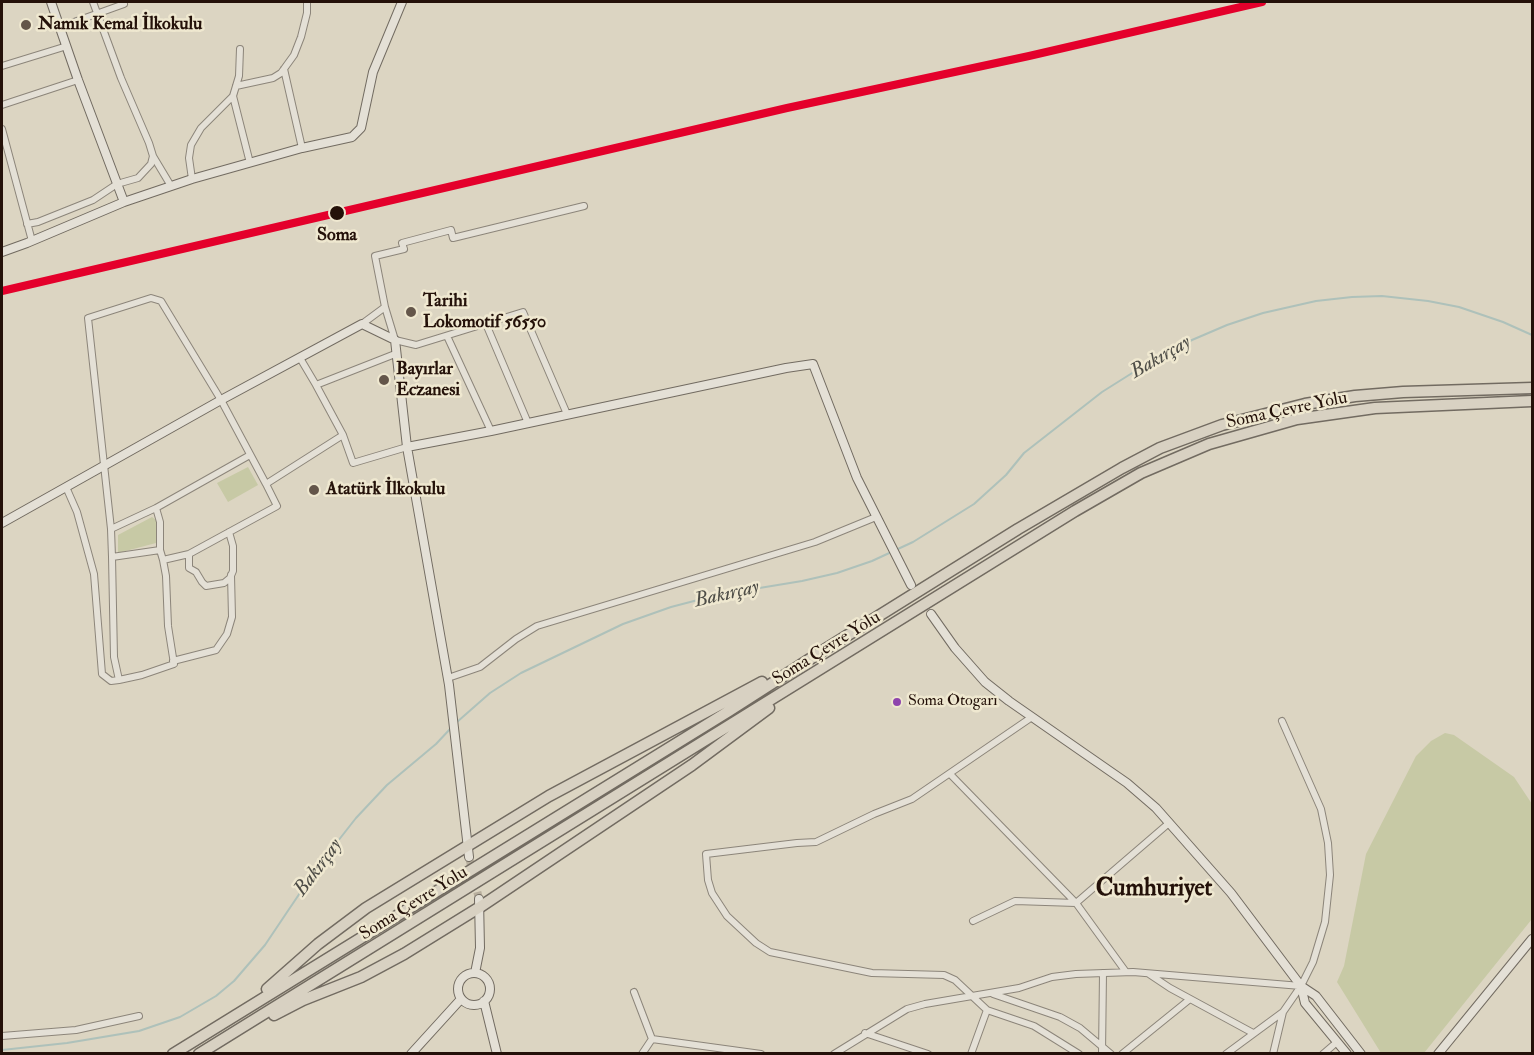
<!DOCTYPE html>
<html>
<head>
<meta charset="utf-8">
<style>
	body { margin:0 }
	#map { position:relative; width:1534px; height:1055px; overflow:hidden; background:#dcd5c2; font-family:"IM FELL Double Pica",serif }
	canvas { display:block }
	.frame { position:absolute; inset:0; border:3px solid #241109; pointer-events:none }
</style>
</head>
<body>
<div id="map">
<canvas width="1534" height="1055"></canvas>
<div class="frame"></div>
</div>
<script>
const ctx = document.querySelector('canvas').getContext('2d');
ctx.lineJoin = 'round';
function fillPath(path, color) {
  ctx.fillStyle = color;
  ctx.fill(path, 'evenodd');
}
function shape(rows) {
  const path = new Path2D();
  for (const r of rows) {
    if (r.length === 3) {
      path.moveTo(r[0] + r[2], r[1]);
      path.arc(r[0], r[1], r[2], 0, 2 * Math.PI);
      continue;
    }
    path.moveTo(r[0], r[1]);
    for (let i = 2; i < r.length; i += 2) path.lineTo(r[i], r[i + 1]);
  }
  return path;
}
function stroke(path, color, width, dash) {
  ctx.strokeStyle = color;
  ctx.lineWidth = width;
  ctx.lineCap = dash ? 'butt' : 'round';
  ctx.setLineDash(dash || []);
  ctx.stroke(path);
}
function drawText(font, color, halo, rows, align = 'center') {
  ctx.font = font + ' "IM FELL Double Pica",serif';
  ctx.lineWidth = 5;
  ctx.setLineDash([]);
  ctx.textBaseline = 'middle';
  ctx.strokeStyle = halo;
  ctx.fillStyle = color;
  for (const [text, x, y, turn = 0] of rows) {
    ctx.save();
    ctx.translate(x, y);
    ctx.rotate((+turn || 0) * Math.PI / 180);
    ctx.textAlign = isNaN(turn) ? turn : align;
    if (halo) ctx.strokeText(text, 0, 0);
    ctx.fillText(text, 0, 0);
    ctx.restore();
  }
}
fillPath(shape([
	[248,467,258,485,228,502,217,483],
	[152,517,156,520,156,543,118,553,118,535],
	[1445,733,1454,735,1514,777,1532,804,1532,919,1424,1053,1381,1053,1337,982,1344,966,1366,854,1416,756,1431,741]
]), '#c7c9a5');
stroke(shape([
	[457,722,490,693,521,673,623,624,671,607,717,595,802,581,837,573,872,561,913,542,974,504,1006,475,1024,453,1102,392,1156,358,1192,340,1227,325,1263,313,1316,301,1352,297,1382,296,1428,301,1459,307,1503,322,1532,335],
	[2,1050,67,1043,139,1031,180,1017,216,996,234,981,265,945,316,869,356,818,387,785,436,744,451,728]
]), '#aec1ba', 2);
stroke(shape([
	[469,857,479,899]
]), '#b7ae9d', 8, [8, 4]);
const street = shape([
	[60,27,124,4],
	[2,66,67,46],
	[284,69,302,148],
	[236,86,273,78,281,73,294,55,301,37,307,13,307,2],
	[233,96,250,163],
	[2,105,78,80],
	[2,129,32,241],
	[153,156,171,186],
	[192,179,189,158,191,145,201,128,233,96,239,76,240,49],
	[27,224,38,222,93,200,117,184,138,178,151,164,153,156,149,143,121,78,93,2],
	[385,307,375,256,404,249,402,243,451,230,453,238,584,206],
	[362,324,385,307,395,340,416,345,523,312,567,414],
	[486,324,528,423],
	[447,336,491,431],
	[300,358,316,385,395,354],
	[316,385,343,435,353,463,407,447],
	[250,455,156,508,160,522,160,550,163,560,189,554,277,506,266,484],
	[66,487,77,512,94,574,102,674,111,681,119,680],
	[156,508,111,529,88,318,151,298,161,301,221,400,266,484,343,435],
	[111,529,112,557,160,550],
	[189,554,189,568,196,572,202,582,206,586,224,583,230,578,233,571,233,546,229,532],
	[112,557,114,657,119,680,142,675,174,664,168,626,166,576,163,560],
	[173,661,216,650,227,634,232,617,231,575],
	[448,678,480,667,516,639,537,626,815,542,876,517],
	[1032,717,912,799,874,814,816,842,797,843,706,854,708,880,712,893,727,916,756,943,770,952,872,973,944,975,955,980,987,1010,1034,1026,1079,1054],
	[950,774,1076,903,1126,972],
	[973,921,1015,901,1076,903,1169,823],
	[1149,974,1170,988,1253,1033],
	[634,992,652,1039,642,1054],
	[993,994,1060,1017,1080,1028,1111,1054],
	[865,1033,928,1054],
	[2,1036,76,1030,139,1016],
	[652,1039,761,1054],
	[834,1054,907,1009,925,1004,1019,988,1052,977,1076,974,1133,972,1301,986],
	[971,1054,987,1010],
	[1102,1054,1103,973],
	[1122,1054,1190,999],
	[1226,1054,1283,1012],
	[1273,1054,1283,1012,1301,986,1313,962,1325,922,1330,875,1328,843,1321,809,1282,721],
	[1323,1054,1337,1042]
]);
const secondary = shape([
	[51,2,78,80,124,202],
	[2,252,27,243,124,202,192,179,302,148,352,137,361,128,373,72,402,2],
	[407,447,491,431,786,368,813,364,857,478,911,585],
	[2,523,221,400,362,324,395,340,407,447,449,685,469,857],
	[931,614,955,648,985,682,1009,701,1127,783,1156,808,1231,893,1301,986,1316,996,1361,1054],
	[475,973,480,948,479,899],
	[474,989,16],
	[1301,986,1305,1003,1347,1054],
	[484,1001,497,1054],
	[411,1054,461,999],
	[1438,1054,1532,939]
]);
const highway = shape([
	[267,989,318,944,366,908,549,796,762,682],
	[274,1015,303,1000,361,977,404,954,480,907,692,765,769,708],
	[173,1054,729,711,824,650,1018,529,1122,468,1160,448,1222,425,1305,404,1355,396,1403,392,1532,388],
	[199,1054,1075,511,1141,473,1209,444,1297,419,1375,408,1532,401]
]);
stroke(street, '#8c857a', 8);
stroke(secondary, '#726b61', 10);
stroke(highway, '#726b61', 13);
stroke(street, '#e4e0d6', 6);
stroke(secondary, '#e4e0d6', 8);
stroke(highway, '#d8d1c2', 10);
stroke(shape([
	[2,291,787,108,1029,56,1262,2]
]), '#e4002b', 8);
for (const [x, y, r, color] of [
	[26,25,6,"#64564a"],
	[337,213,8,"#241109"],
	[411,312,6,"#64564a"],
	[384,380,6,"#64564a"],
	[314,490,6,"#64564a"],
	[897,702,5,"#8e44ad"]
]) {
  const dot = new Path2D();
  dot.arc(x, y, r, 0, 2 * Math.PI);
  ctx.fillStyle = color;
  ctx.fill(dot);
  stroke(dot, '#efe8d0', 2);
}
drawText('16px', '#241109', '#efe8d0', [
	["Soma Otogarı",908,702]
], 'left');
drawText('bold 18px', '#241109', '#efe8d0', [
	["Namık Kemal İlkokulu",38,25],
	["Tarihi",423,302],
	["Lokomotif 56550",423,323],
	["Bayırlar",396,370],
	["Eczanesi",396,391],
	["Atatürk İlkokulu",326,490]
], 'left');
drawText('bold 18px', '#241109', '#efe8d0', [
	["Soma",337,236]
]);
drawText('18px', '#241109', '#efe8d0', [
	["Soma Çevre Yolu",1287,411,-12],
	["Soma Çevre Yolu",827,649,-32],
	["Soma Çevre Yolu",414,904,-32]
]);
drawText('italic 20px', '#4d4c46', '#efe8d0', [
	["Bakırçay",1161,358,-30],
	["Bakırçay",727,595,-13],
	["Bakırçay",319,868,-53]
]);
drawText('bold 24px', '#241109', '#efe8d0', [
	["Cumhuriyet",1154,890]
]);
</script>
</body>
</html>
